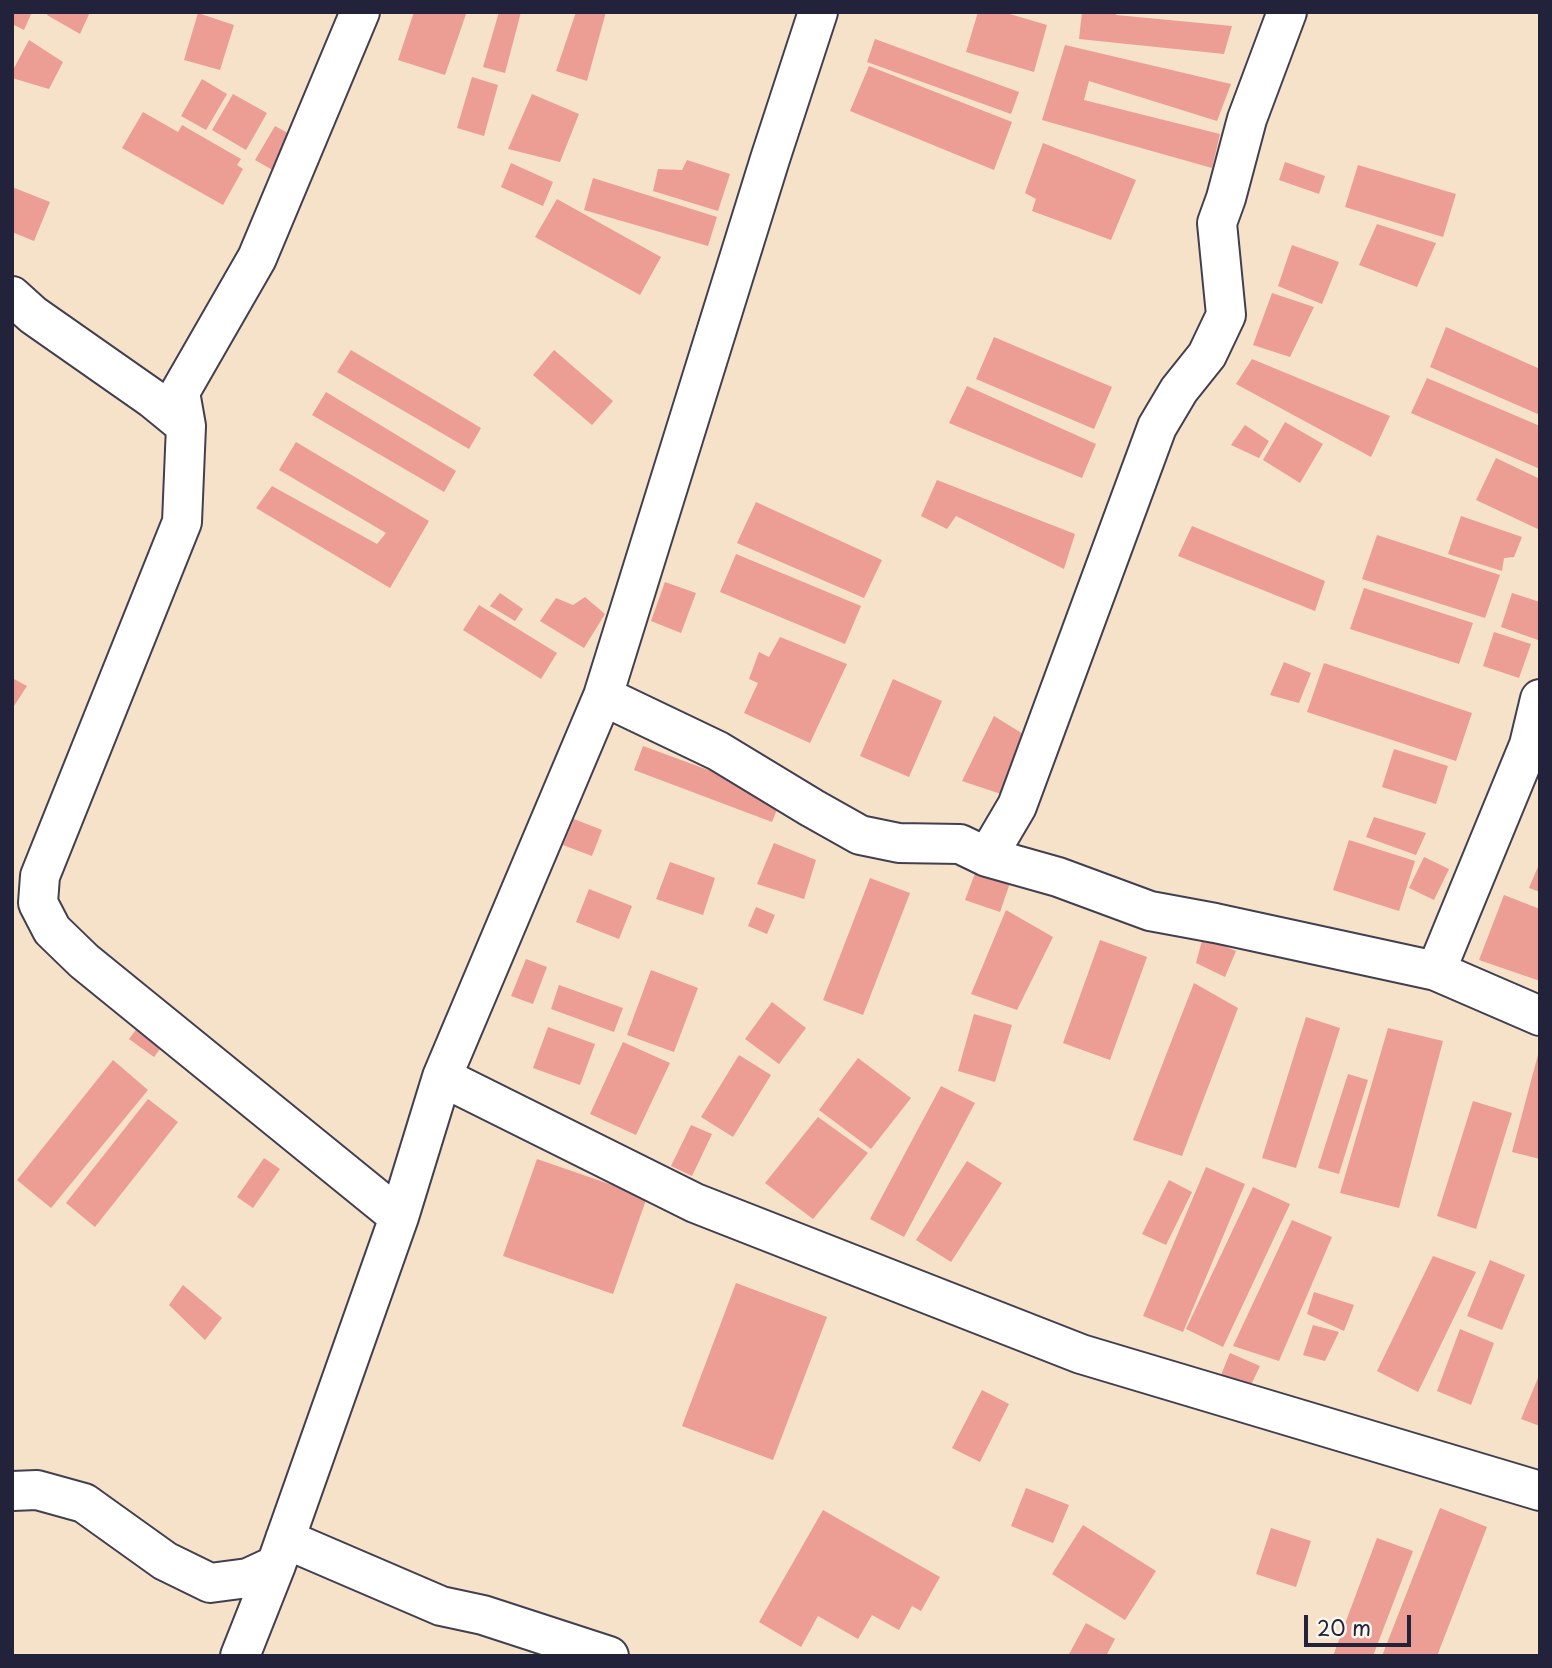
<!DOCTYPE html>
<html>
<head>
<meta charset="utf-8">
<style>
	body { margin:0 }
	#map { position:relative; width:1552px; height:1668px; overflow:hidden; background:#f6e2c9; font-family:"Playpen Sans",sans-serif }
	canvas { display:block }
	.frame { position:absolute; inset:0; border:14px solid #22223b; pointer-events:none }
	.scale { position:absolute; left:1304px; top:1615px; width:107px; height:32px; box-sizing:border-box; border:4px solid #22223b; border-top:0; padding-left:9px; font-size:21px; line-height:24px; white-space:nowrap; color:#22223b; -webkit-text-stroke:5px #fbf7ec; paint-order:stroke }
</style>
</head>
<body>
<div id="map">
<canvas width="1552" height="1668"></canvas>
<div class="frame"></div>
<div class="scale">20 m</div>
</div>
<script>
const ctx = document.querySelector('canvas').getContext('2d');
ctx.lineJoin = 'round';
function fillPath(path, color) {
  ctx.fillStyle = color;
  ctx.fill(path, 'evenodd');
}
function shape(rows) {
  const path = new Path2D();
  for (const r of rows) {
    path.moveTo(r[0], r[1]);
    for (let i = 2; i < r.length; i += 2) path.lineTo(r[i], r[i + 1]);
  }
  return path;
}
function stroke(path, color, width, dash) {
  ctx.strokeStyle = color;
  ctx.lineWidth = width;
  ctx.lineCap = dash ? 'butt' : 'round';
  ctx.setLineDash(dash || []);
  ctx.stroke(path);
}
fillPath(shape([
	[12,12,32,12,24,30,12,24],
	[48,12,90,12,80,34,47,15],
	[414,12,461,12,466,14,445,75,398,60],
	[499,12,521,12,505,73,483,67],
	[576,12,606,12,587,81,556,71],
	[978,12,1003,12,1047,25,1034,72,966,52],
	[1082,12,1117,12,1116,15,1232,26,1224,54,1079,39],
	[198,13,234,25,220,70,184,60],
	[875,39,1019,92,1011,114,867,62],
	[29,40,63,62,49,89,12,78,12,72],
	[1065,45,1231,84,1217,121,1089,81,1084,100,1220,134,1212,168,1042,120],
	[869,66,1012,122,994,170,850,111],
	[472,77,498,85,484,136,457,128],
	[202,79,227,94,206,130,181,116],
	[233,94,267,113,246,150,212,130],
	[532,94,579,114,560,162,508,149],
	[143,112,178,132,182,125,241,159,237,165,243,169,223,205,122,148],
	[275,126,295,137,276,172,255,160],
	[1043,143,1136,180,1111,240,1032,211,1036,199,1025,193],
	[687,160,730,174,718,211,653,191,658,169,682,170],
	[1285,162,1325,176,1319,194,1279,180],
	[511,163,553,182,543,206,501,187],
	[1358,165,1456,194,1443,237,1345,207],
	[593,178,717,217,708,246,584,210],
	[12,187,50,202,34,241,12,232],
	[557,199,661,257,640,295,535,237],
	[1377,224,1436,243,1417,287,1359,265],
	[1292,245,1339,262,1322,304,1278,286],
	[1272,293,1314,307,1290,357,1253,345],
	[1446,327,1540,369,1540,415,1430,367],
	[994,337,1112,387,1094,429,976,379],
	[351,350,481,428,469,449,337,372],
	[554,350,613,401,592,425,533,375],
	[1252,359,1390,416,1371,457,1236,384],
	[1427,378,1540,426,1540,469,1411,413],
	[967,386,1096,444,1082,478,949,423],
	[326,392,456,471,444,492,312,415],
	[1285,422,1323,444,1300,483,1263,460],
	[1245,425,1269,441,1259,458,1231,445],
	[296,442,429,521,390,588,256,508,272,486,377,544,386,533,279,470],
	[1496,458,1540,479,1540,530,1476,500],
	[937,480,1075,534,1064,569,956,516,947,529,921,516],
	[756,502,882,560,864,598,737,543],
	[1461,516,1522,537,1514,557,1504,558,1502,571,1448,554],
	[1192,526,1325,581,1315,611,1178,556],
	[1377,535,1500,575,1485,618,1362,579],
	[736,554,861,606,845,644,720,592],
	[665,582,696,593,681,633,651,621],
	[1364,588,1473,623,1459,664,1350,629],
	[500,593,523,609,515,621,490,606],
	[1512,593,1540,602,1540,634,1538,640,1501,627],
	[585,597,605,614,584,648,540,621,556,598,573,605],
	[479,605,557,653,541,679,463,630],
	[1494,632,1531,644,1519,678,1483,666],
	[780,637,847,664,810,743,744,713,758,683,749,679,759,652,769,657],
	[1284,662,1311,673,1299,703,1270,695],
	[1324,663,1472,713,1456,761,1307,712],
	[12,678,27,686,12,709],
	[893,679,942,701,909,777,860,756],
	[994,716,1028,737,1004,795,962,781],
	[643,746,782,797,772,822,634,770],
	[1394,749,1448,766,1436,804,1382,787],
	[1374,817,1426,833,1416,855,1366,837],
	[574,819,602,830,592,856,563,845],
	[1349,840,1415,861,1399,911,1333,890],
	[774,843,816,860,804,899,757,884],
	[1424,857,1449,869,1434,900,1409,888],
	[670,862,715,878,703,915,656,899],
	[1540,862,1540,892,1529,888],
	[977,868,1011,880,1000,912,965,900],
	[870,878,910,893,863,1015,823,1000],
	[589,889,632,906,619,939,576,922],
	[1504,895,1540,909,1540,981,1479,960],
	[756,907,775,915,767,934,748,926],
	[1006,910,1053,937,1017,1010,971,994],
	[1203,937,1236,951,1225,977,1196,963],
	[1100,940,1147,957,1110,1060,1063,1043],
	[526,959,547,967,533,1004,511,996],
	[651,970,698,988,674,1052,627,1035],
	[1194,983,1238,1008,1182,1156,1133,1140],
	[559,985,623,1008,614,1032,551,1009],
	[772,1002,806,1028,779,1064,745,1039],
	[974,1014,1012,1025,995,1082,958,1071],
	[1306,1017,1340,1028,1296,1168,1262,1158],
	[141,1023,166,1041,154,1057,129,1039],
	[548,1027,595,1044,580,1085,533,1068],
	[1388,1028,1443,1041,1399,1208,1340,1193],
	[623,1042,670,1063,636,1135,590,1114],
	[1539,1051,1540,1052,1540,1159,1512,1152],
	[739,1055,771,1075,733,1137,701,1117],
	[858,1058,911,1098,871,1149,819,1110],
	[113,1060,148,1090,51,1208,17,1180],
	[1348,1074,1368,1080,1339,1174,1318,1168],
	[941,1086,975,1103,904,1237,870,1219],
	[148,1099,178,1122,95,1227,66,1203],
	[1473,1101,1512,1113,1476,1229,1437,1216],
	[818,1117,868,1153,813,1219,765,1183],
	[691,1125,712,1134,692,1176,671,1166],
	[264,1158,280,1169,253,1208,237,1197],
	[537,1159,647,1197,613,1294,503,1256],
	[967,1161,1002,1183,951,1262,916,1240],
	[1206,1167,1245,1184,1183,1332,1143,1316],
	[1169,1180,1192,1192,1166,1245,1142,1234],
	[1253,1187,1290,1204,1223,1347,1186,1329],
	[1292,1220,1332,1237,1279,1361,1233,1346],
	[1433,1256,1476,1272,1418,1392,1377,1371],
	[1490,1260,1525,1275,1502,1330,1467,1316],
	[736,1283,827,1317,773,1460,682,1426],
	[183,1285,222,1318,205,1340,169,1305],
	[1314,1292,1354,1305,1344,1331,1307,1314],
	[1313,1325,1339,1332,1325,1361,1303,1355],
	[1460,1329,1494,1343,1471,1405,1437,1391],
	[1230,1353,1260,1366,1250,1387,1221,1375],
	[1540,1373,1540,1426,1521,1419],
	[982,1390,1009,1404,980,1462,952,1448],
	[1026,1488,1069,1505,1053,1543,1011,1526],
	[1440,1508,1487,1527,1437,1656,1382,1656],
	[823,1510,940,1577,921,1611,912,1606,899,1630,872,1615,858,1639,818,1616,801,1647,759,1622],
	[1083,1525,1156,1571,1125,1620,1052,1574],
	[1271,1528,1311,1541,1296,1587,1256,1574],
	[1377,1538,1413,1551,1373,1656,1333,1656],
	[1086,1623,1115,1639,1106,1656,1068,1656]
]), '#ec9d94');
const minor = shape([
	[12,296,33,315,153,399,186,426,180,392,257,258,360,12],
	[186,426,182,522,40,876,38,903,52,930,84,961,399,1217,276,1565,240,1656],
	[603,696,718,751,812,808,860,835,899,843,960,844,987,857,1017,806,1157,427,1179,390,1207,355,1226,315,1217,223,1226,198,1247,119,1287,12],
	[987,857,1058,877,1150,911,1215,923,1436,971,1540,1016],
	[1436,971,1529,745,1540,699],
	[442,1077,695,1203,1081,1354,1540,1491],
	[399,1217,442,1077,603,696,770,159,818,12],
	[12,1491,37,1490,84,1503,165,1561,210,1583,248,1578,276,1565],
	[285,1539,441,1606,483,1615,609,1656]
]);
stroke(minor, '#423f50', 42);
stroke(minor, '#fff', 38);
</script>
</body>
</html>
